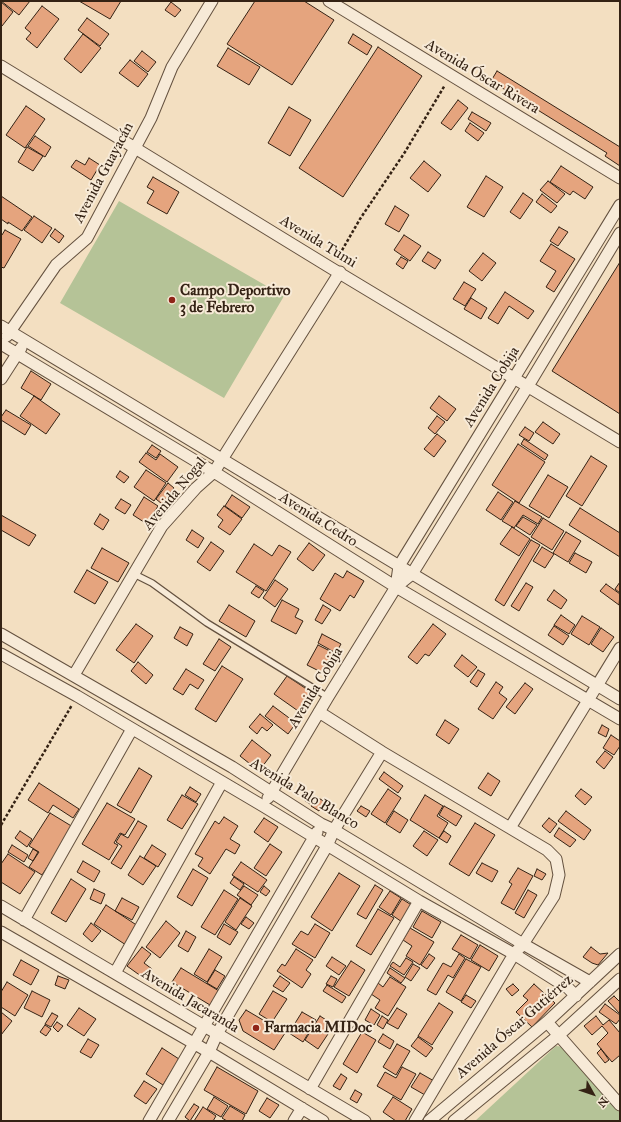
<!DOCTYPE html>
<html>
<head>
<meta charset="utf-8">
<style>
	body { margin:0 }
	#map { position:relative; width:621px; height:1122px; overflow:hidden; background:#f3dfc1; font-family:"IM FELL Great Primer",serif }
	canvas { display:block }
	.frame { position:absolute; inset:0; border:2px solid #342214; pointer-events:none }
	.north { position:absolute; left:573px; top:1074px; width:40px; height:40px; -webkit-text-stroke:3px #f7ead7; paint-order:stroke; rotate:130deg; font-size:11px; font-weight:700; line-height:16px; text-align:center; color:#342214 }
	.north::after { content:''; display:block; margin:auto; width:14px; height:18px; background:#342214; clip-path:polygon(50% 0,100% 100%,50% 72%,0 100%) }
</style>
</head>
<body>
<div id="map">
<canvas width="621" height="1122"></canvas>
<div class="frame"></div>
<div class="north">N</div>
</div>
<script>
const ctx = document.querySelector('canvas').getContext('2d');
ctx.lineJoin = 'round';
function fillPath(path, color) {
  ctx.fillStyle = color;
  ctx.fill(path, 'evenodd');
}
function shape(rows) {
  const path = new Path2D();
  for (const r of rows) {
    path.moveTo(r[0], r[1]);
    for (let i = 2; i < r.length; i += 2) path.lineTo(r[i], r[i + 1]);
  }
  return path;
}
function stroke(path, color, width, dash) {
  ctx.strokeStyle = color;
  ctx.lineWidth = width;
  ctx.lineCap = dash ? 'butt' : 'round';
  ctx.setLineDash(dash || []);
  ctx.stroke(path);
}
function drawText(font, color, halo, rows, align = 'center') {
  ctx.font = font + ' "IM FELL Great Primer",serif';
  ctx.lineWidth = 4;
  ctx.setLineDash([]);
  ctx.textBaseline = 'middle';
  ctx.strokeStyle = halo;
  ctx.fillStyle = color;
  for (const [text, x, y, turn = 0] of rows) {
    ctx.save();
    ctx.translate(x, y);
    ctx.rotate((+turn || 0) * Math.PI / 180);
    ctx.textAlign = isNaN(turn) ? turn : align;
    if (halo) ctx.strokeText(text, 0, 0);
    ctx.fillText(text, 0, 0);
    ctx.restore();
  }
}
fillPath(shape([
	[119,201,284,296,224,398,60,303],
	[556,1046,564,1047,620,1112,620,1121,475,1121]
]), '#b5c397');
const building = shape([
	[1,1,30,1,19,15,1,1],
	[79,1,121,1,110,19,79,1],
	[255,1,304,1,334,20,292,85,227,44,255,1],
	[1,2,13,12,2,26,1,25,1,2],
	[171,2,181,10,175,17,165,10,171,2],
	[42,6,59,19,37,48,26,39,31,33,25,28,42,6],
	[87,18,109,34,100,46,78,30,87,18],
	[83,34,101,48,81,73,64,59,83,34],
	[353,34,372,46,367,55,348,43,353,34],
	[378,47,422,76,343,197,299,168,378,47],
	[228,48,260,67,249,85,217,66,228,48],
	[142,51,156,62,148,72,134,61,142,51],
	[130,60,148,74,138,87,119,73,130,60],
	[497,71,620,147,620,166,605,156,607,153,491,81,497,71],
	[458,100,468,108,451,130,441,123,458,100],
	[26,106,45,119,25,148,6,135,26,106],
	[289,107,311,120,290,156,268,143,289,107],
	[472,112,491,123,486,131,468,119,472,112],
	[470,123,484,133,478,141,465,131,470,123],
	[35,136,51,147,45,157,28,146,35,136],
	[27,147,43,156,33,171,18,162,27,147],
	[89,158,100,165,91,180,71,167,76,160,85,165,89,158],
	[424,161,441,175,428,192,410,178,424,161],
	[561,166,593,187,585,199,573,191,570,195,550,182,561,166],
	[486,176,503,187,484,217,467,207,486,176],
	[153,177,179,192,167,214,147,203,154,191,147,187,153,177],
	[548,181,565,194,557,203,540,190,548,181],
	[523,193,533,200,520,219,510,212,523,193],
	[542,194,557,206,551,213,536,202,542,194],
	[1,196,32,217,22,231,8,222,8,224,1,219,1,196],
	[395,206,409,215,399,232,385,224,395,206],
	[34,216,52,228,42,243,24,230,34,216],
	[559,227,568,232,558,246,550,241,559,227],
	[55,229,64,236,59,243,50,236,55,229],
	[5,230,21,239,4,268,1,267,1,234,2,235,5,230],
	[404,235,421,246,410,261,394,250,404,235],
	[551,244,575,259,554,292,546,287,556,271,540,261,551,244],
	[428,252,441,260,435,269,422,261,428,252],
	[483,253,496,263,482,281,469,271,483,253],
	[401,257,408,261,403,269,396,264,401,257],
	[620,262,620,414,552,371,620,262],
	[464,282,476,289,465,306,453,299,464,282],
	[505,292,534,311,528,319,509,306,498,324,488,318,505,292],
	[471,298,487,308,481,319,464,309,471,298],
	[31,371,51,384,41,400,21,388,31,371],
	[34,396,60,414,46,434,20,416,34,396],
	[439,396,456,409,447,421,430,408,439,396],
	[6,410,31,425,25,435,1,420,1,417,6,410],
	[437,416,445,422,435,434,428,428,437,416],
	[543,422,560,434,553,444,535,432,543,422],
	[525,427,534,433,529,441,519,435,525,427],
	[437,434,446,441,434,457,424,449,437,434],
	[524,439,548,455,545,460,521,444,524,439],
	[518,444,545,462,519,503,492,485,518,444],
	[152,445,161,451,156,458,147,452,152,445],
	[146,453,156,460,160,454,178,467,167,482,139,462,146,453],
	[591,456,607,466,582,506,566,496,591,456],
	[146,470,166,483,154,501,134,487,146,470],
	[120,471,129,477,124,483,116,477,120,471],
	[548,475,568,487,549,518,529,506,548,475],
	[168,483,174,488,162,504,156,499,168,483],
	[498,492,513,502,501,520,486,510,498,492],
	[232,495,250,507,242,518,225,506,232,495],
	[144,497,158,506,147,524,133,515,144,497],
	[121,499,131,505,125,514,115,508,121,499],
	[515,501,542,517,538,524,523,515,514,528,502,521,515,501],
	[224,506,242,519,230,535,218,527,223,520,217,515,224,506],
	[580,508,620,533,620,557,569,525,580,508],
	[100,514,109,520,103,530,94,524,100,514],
	[1,515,36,535,29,546,1,530,1,515],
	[523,517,537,525,530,535,516,526,523,517],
	[543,518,564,531,552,550,531,537,543,518],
	[512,527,530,539,519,556,500,544,512,527],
	[192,530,204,538,198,548,186,540,192,530],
	[566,532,581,541,568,562,553,553,566,532],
	[531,540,540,545,504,606,495,600,531,540],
	[211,542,224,551,210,571,197,562,211,542],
	[309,543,325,555,313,571,297,559,309,543],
	[254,544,272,556,279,545,291,552,266,591,236,572,254,544],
	[542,547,554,554,545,568,533,561,542,547],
	[102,548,129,563,118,582,91,568,102,548],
	[575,553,592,562,586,573,569,563,575,553],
	[87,570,108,582,95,604,74,592,87,570],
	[347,571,364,581,354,598,350,595,340,611,320,599,335,573,343,578,347,571],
	[275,580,288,589,275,607,263,598,275,580],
	[620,582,620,593,615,589,620,582],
	[526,583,533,587,519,611,511,606,526,583],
	[606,584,620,594,619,605,600,591,606,584],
	[256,586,264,591,259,598,251,593,256,586],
	[554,590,567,600,561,609,547,600,554,590],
	[282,600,299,609,295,617,303,621,296,634,271,621,282,600],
	[229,605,255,621,246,637,219,621,229,605],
	[323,605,331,610,322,624,315,620,323,605],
	[561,615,575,625,569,634,554,625,561,615],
	[582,616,600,627,589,645,571,634,582,616],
	[136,624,153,636,134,663,116,650,136,624],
	[433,624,446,634,429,656,425,654,417,664,408,657,433,624],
	[554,626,569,636,563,645,548,635,554,626],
	[180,627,193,634,187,646,174,638,180,627],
	[601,628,614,637,603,652,591,644,601,628],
	[322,634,341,644,336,653,318,643,322,634],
	[219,639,231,647,215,671,203,664,219,639],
	[318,645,336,654,325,674,307,665,318,645],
	[462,655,477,667,468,677,454,666,462,655],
	[138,662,153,675,146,684,131,671,138,662],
	[222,666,243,679,216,722,195,709,222,666],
	[186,669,204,680,198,689,190,684,183,695,173,689,186,669],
	[478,670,485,674,477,687,470,682,478,670],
	[287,676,314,694,301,713,274,694,287,676],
	[496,682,503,687,499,693,507,699,493,719,478,709,496,682],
	[525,683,533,689,515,714,506,707,525,683],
	[273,706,296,723,288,734,265,716,273,706],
	[260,714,273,725,267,731,262,727,257,734,249,727,260,714],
	[445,720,459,729,449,744,436,735,445,720],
	[602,725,609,729,606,737,598,733,602,725],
	[611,735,620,741,620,746,614,755,603,748,611,735],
	[252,740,271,755,259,771,240,756,252,740],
	[605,751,613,757,604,769,596,762,605,751],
	[139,768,152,776,131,813,117,805,139,768],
	[384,772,403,786,398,793,379,779,384,772],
	[488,773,500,781,491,796,478,788,488,773],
	[39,783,79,809,73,818,53,805,48,813,28,800,39,783],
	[190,787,201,794,196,802,185,795,190,787],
	[388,789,401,798,385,823,371,814,388,789],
	[581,789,592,797,585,805,575,796,581,789],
	[308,793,315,797,310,804,304,800,308,793],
	[182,795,198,804,182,829,167,820,182,795],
	[425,795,443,806,437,816,448,823,439,838,410,820,425,795],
	[317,797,325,802,319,811,311,806,317,797],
	[107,803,135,819,125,835,120,833,114,843,118,845,109,860,82,844,107,803],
	[361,806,370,811,366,817,357,811,361,806],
	[444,806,462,816,456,826,439,815,444,806],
	[394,811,408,820,400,833,386,824,394,811],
	[566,811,591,830,584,840,558,821,566,811],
	[50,813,73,827,42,875,29,867,39,852,29,846,50,813],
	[224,817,238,826,230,839,240,845,235,854,226,849,210,874,198,866,203,858,195,854,215,821,219,824,224,817],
	[264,818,278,827,268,842,254,832,264,818],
	[549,818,557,824,550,833,542,826,549,818],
	[138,821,147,826,121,869,111,863,122,846,116,842,121,834,128,838,138,821],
	[475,823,495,835,469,876,449,864,475,823],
	[559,828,576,840,570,847,554,836,559,828],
	[20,831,32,839,27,847,15,838,20,831],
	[424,831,438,840,427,856,413,846,424,831],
	[444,831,451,836,447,843,439,838,444,831],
	[270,844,282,852,266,876,254,868,270,844],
	[12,845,28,855,24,862,8,852,12,845],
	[152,845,166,854,158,867,144,858,152,845],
	[33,849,38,852,33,861,28,858,33,849],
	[8,854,35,872,20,894,1,882,1,864,8,854],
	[140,856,156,866,143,885,128,875,140,856],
	[83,861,100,871,94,882,77,872,83,861],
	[241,862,267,880,258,892,232,875,241,862],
	[482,863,498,871,492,882,476,873,482,863],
	[518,868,533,876,514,910,501,903,512,884,509,882,518,868],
	[193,869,208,878,192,906,177,897,193,869],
	[537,869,546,874,542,880,534,876,537,869],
	[339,873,360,886,332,931,311,917,339,873],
	[234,877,244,884,240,890,230,883,234,877],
	[71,879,86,889,66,922,51,913,71,879],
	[375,885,383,890,366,919,357,914,375,885],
	[244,886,258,895,251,905,237,895,244,886],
	[264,886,270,891,266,896,260,892,264,886],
	[94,889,105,894,101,904,90,899,94,889],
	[224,890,238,899,215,935,201,927,224,890],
	[528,890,537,895,524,918,515,913,528,890],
	[390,891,401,898,391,915,379,907,390,891],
	[122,898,139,907,132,920,115,911,122,898],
	[240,898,252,906,236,930,225,922,240,898],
	[402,899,413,906,402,922,392,915,402,899],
	[106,905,138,926,126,945,94,924,106,905],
	[378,909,394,918,371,955,356,946,378,909],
	[422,911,441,922,432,938,413,927,422,911],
	[246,917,254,923,249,929,241,924,246,917],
	[166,921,180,933,160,958,146,947,166,921],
	[91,923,101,931,92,942,83,934,91,923],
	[224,924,238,932,230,945,217,937,224,924],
	[315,924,330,933,315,958,292,944,301,931,308,935,315,924],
	[410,928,434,942,420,965,406,956,412,946,403,940,410,928],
	[186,931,196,937,188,952,178,946,186,931],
	[461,935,478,945,470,959,452,949,461,935],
	[480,945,498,956,489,971,471,960,480,945],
	[142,947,151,954,144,963,152,969,145,979,127,966,142,947],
	[591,947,600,954,608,953,598,965,592,963,583,957,591,947],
	[209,949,222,957,207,982,194,974,209,949],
	[296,949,313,960,306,970,311,974,302,988,277,971,282,964,285,966,296,949],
	[429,954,435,958,427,969,421,965,429,954],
	[459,954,465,958,453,978,448,975,436,995,427,990,443,963,451,967,459,954],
	[332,957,346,966,339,975,326,966,332,957],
	[406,958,413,962,404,975,390,966,393,962,400,967,406,958],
	[466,959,481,967,461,1001,446,992,466,959],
	[21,960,39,970,31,985,13,975,21,960],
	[351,961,365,970,349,996,334,987,351,961],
	[413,964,420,968,411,981,405,977,413,964],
	[181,968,219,991,210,1005,172,982,181,968],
	[390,968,405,978,401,983,387,973,390,968],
	[215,970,225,976,217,989,207,983,215,970],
	[58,976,69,980,65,989,55,985,58,976],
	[280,976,290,983,283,992,273,986,280,976],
	[331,976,337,979,333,987,326,984,331,976],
	[390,977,406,987,388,1016,375,1008,380,1000,371,994,378,983,383,987,390,977],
	[7,982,28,995,15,1016,1,1007,1,992,7,982],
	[513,984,519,990,512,996,506,989,513,984],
	[534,984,555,1003,532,1027,516,1012,528,1000,523,996,534,984],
	[327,985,346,997,342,1003,323,991,327,985],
	[32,991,50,1000,42,1017,24,1008,32,991],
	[273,991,287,999,272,1022,259,1014,273,991],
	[466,995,476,1001,471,1008,461,1002,466,995],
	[614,996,620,1002,620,1014,608,1001,614,996],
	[439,1003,453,1012,432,1045,418,1036,439,1003],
	[605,1004,620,1015,620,1019,616,1024,599,1012,605,1004],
	[79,1008,96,1019,84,1036,67,1025,79,1008],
	[397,1008,407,1014,398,1029,387,1023,397,1008],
	[371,1009,380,1015,374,1025,365,1020,371,1009],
	[246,1010,285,1033,274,1050,243,1031,239,1020,246,1010],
	[1,1012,12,1021,1,1035,1,1012],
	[302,1012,316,1020,303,1042,289,1033,302,1012],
	[52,1013,58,1016,51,1027,45,1024,52,1013],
	[320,1016,334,1025,318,1049,305,1040,320,1016],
	[382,1016,388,1020,383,1029,377,1025,382,1016],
	[596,1016,603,1025,609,1020,620,1033,620,1055,612,1062,597,1044,608,1033,602,1026,592,1035,584,1026,596,1016],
	[57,1022,63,1026,58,1032,53,1027,57,1022],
	[45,1025,51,1029,46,1036,40,1032,45,1025],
	[362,1032,376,1040,357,1073,343,1064,362,1032],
	[383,1034,394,1041,390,1049,378,1042,383,1034],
	[418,1037,433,1048,426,1057,411,1046,418,1037],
	[88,1039,99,1045,91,1058,80,1052,88,1039],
	[397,1044,410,1051,396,1075,383,1067,397,1044],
	[162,1048,179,1059,163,1085,146,1074,162,1048],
	[601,1049,609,1060,605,1063,597,1053,601,1049],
	[217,1067,258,1091,246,1114,204,1090,217,1067],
	[402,1067,416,1074,401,1100,377,1086,385,1072,396,1078,402,1067],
	[420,1073,434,1081,425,1095,411,1087,420,1073],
	[341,1074,347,1078,340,1090,333,1086,341,1074],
	[144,1081,157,1089,146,1104,134,1096,144,1081],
	[355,1090,362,1094,357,1103,350,1099,355,1090],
	[214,1097,228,1106,221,1117,207,1109,214,1097],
	[393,1097,412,1109,405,1121,396,1121,383,1112,393,1097],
	[267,1098,279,1105,270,1118,259,1111,267,1098],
	[194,1104,199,1107,190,1121,185,1117,194,1104],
	[230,1106,245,1115,242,1121,227,1121,222,1118,230,1106],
	[203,1107,216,1116,213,1121,194,1121,203,1107]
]);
fillPath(building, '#e5a47e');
stroke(building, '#342214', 1);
const lane = shape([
	[134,574,152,583,207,623,328,697]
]);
const street = shape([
	[329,1,620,178],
	[1,66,331,268,620,442],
	[620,205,399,566,396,587,412,574,528,386,620,233],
	[1,326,620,699],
	[7,336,56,265,87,238,151,118,172,67,212,1],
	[1,344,214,472,396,587,620,719],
	[1,379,21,348],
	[1,634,232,767,321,824,334,830,523,944,590,982],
	[1,654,77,696,263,806,419,901,514,954,568,988,576,996],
	[74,675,162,526,196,488,214,472,340,272],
	[319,712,382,752,547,850,556,859,559,875,554,896,523,944,514,954,415,1121],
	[268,798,328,697,396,587],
	[510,828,620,648],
	[1,906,365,1121],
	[24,920,132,729],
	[1,932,209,1052,323,1121],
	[115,973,222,782],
	[547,1022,620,1105],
	[310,1089,419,901],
	[149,1121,317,832],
	[168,1121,209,1052,217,1034,327,846,334,830,382,752],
	[294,1121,302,1108],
	[429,1121,547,1022,620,954],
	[454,1121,559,1035,620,979]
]);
stroke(lane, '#64513f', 8);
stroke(street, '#64513f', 13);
stroke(shape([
	[337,259,360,219,405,152,445,85],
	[1,825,72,705]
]), '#342214', 2.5, [3, 2]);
stroke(lane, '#f7ead7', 5.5);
stroke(street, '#f7ead7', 11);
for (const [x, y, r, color] of [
	[172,300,4,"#8f2418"],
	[256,1028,4,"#8f2418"]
]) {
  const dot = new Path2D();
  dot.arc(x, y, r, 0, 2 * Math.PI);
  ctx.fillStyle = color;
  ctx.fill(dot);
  stroke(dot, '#f7ead7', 1.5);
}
drawText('15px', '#342214', '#f7ead7', [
	["Avenida Óscar Rivera",482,77,31],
	["Avenida Guayacán",104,173,-62],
	["Avenida Tumi",318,242,31],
	["Avenida Cobija",492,387,-58],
	["Avenida Nogal",175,494,-50],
	["Avenida Cedro",318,520,32],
	["Avenida Cobija",316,688,-59],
	["Avenida Palo Blanco",304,794,31],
	["Avenida Jacaranda",190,1001,31],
	["Avenida Óscar Gutiérrez",515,1027,-41]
]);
drawText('bold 15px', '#342214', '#f7ead7', [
	["Campo Deportivo",180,291],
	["3 de Febrero",180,308],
	["Farmacia MIDoc",264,1028]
], 'left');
</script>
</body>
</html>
